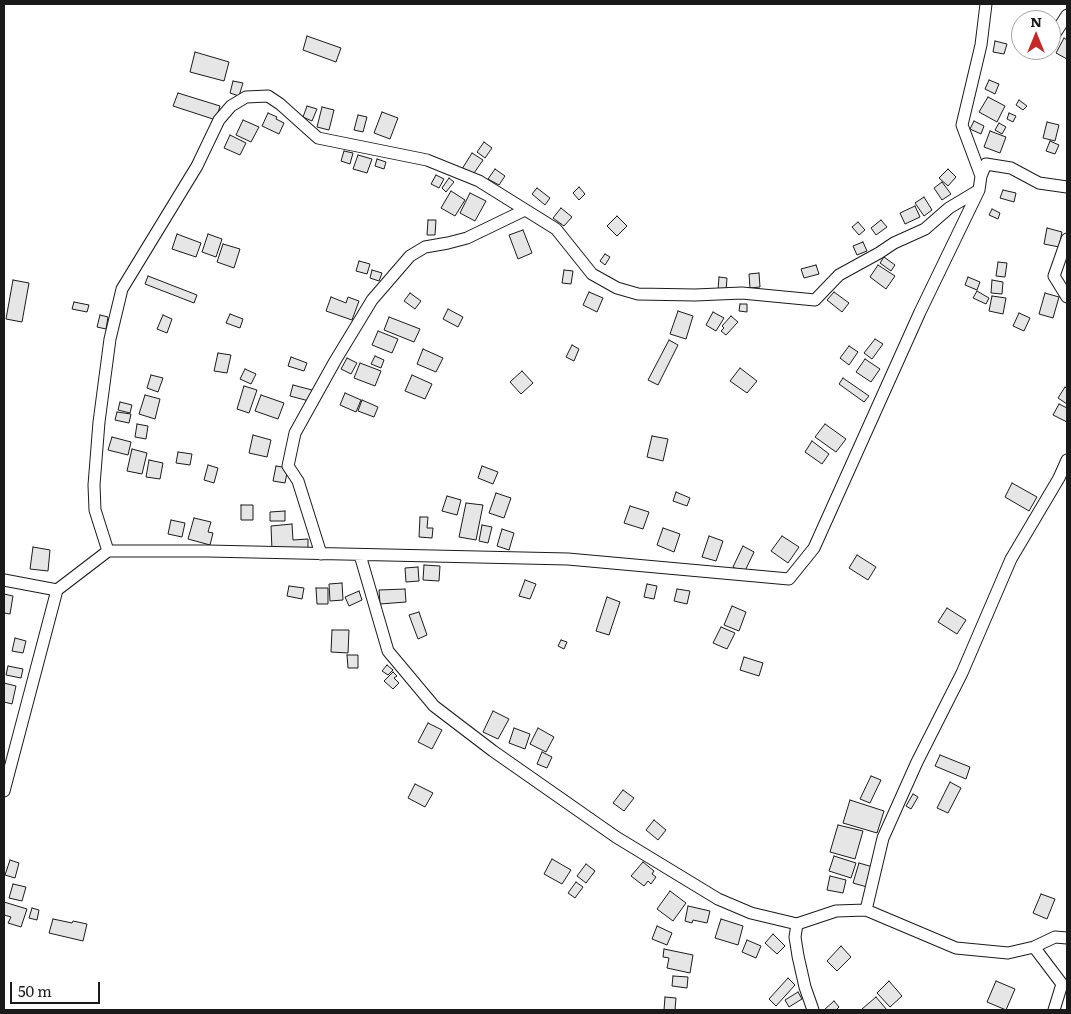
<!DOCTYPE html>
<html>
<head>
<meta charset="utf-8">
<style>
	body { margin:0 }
	#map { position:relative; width:1071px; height:1014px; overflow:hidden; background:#fff; font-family:Literata,serif }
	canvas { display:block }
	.frame { position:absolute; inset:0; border:5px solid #1a1a1a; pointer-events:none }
	.north { position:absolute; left:1011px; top:10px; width:50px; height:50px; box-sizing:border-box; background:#fff; border:1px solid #a3a3a3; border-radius:50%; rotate:0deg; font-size:14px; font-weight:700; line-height:20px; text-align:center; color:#1a1a1a }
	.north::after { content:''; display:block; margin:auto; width:18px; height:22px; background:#c62828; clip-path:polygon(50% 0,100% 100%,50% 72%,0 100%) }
	.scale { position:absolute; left:10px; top:982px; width:90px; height:22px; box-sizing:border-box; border:2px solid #1a1a1a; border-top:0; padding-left:6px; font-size:15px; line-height:18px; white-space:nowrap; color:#1a1a1a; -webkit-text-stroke:4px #fff; paint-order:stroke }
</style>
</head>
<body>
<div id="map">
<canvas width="1071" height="1014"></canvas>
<div class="frame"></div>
<div class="north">N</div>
<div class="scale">50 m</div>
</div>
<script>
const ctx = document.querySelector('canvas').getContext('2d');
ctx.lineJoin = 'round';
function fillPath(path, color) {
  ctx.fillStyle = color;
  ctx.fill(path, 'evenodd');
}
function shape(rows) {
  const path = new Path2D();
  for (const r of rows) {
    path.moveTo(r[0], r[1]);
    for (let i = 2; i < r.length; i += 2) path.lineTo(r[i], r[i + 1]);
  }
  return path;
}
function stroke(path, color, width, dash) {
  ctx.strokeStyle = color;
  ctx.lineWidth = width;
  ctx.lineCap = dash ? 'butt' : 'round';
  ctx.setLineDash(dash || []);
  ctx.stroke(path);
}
const building = shape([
	[307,36,341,48,336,62,303,50,307,36],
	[1064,38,1067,40,1067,59,1056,53,1064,38],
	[995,41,1007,44,1004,54,993,52,995,41],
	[195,52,229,62,224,81,190,72,195,52],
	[989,80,999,84,995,94,985,89,989,80],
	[233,81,243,83,239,96,230,93,233,81],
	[178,93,220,106,216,120,173,106,178,93],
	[988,97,1005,106,997,122,979,112,988,97],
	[1019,100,1027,106,1023,110,1016,105,1019,100],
	[307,106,317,109,312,121,303,117,307,106],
	[322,107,334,110,329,130,317,127,322,107],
	[382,112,398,118,390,139,374,133,382,112],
	[268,113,277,117,276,119,284,123,279,134,262,126,268,113],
	[1009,113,1016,116,1013,122,1007,119,1009,113],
	[358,115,367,117,363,132,354,130,358,115],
	[243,120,259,127,251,142,236,135,243,120],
	[974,121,984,126,981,134,970,129,974,121],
	[1047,122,1059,125,1055,141,1043,138,1047,122],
	[999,123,1006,127,1002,134,995,130,999,123],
	[990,131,1006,137,1000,153,984,147,990,131],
	[230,135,246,143,240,155,224,148,230,135],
	[1050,141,1059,145,1055,154,1046,151,1050,141],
	[484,142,492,148,485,158,477,152,484,142],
	[344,151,353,153,350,164,341,161,344,151],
	[472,153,483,160,472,176,462,169,472,153],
	[358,155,372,159,367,173,353,169,358,155],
	[377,159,386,162,384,169,375,166,377,159],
	[495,169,505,176,499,185,488,179,495,169],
	[948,169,956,177,948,186,939,178,948,169],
	[436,175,444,179,439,188,431,184,436,175],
	[449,178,454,182,446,192,442,188,449,178],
	[942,182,951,194,942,200,934,188,942,182],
	[579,187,585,194,579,200,573,193,579,187],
	[537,188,550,198,545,205,532,194,537,188],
	[1003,190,1016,193,1014,202,1000,198,1003,190],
	[451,191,465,200,455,216,441,208,451,191],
	[470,193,486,201,475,221,460,213,470,193],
	[924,197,932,210,924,216,915,203,924,197],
	[915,206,920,217,905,224,900,213,915,206],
	[561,208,572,217,564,226,553,218,561,208],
	[992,209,1000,213,998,219,989,215,992,209],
	[617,216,627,226,617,236,607,226,617,216],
	[428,220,436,220,435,235,427,235,428,220],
	[881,220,887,227,876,235,871,228,881,220],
	[858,222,865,230,859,235,852,227,858,222],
	[1047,228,1062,232,1059,247,1044,244,1047,228],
	[523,230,532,253,518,259,509,235,523,230],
	[177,234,201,243,196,257,172,249,177,234],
	[208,234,222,239,216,257,202,252,208,234],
	[863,242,867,251,857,255,853,246,863,242],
	[223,244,240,249,234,268,217,262,223,244],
	[605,254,610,257,605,265,600,261,605,254],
	[884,257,895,265,891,271,880,263,884,257],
	[359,261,370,264,367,274,356,271,359,261],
	[998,262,1007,263,1005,277,996,276,998,262],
	[816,265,819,274,804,278,801,269,816,265],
	[878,265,895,276,886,289,870,277,878,265],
	[372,270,382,273,379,281,370,278,372,270],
	[564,270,573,271,571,284,562,283,564,270],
	[759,273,760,287,750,288,749,274,759,273],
	[148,276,197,295,194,303,145,284,148,276],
	[719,277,727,278,726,291,718,290,719,277],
	[968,277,980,282,977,290,965,285,968,277],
	[13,280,29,283,22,322,6,319,13,280],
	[992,280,1003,282,1002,294,991,293,992,280],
	[977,291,989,298,986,304,973,298,977,291],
	[589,292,603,298,597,312,583,305,589,292],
	[834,292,849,303,842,312,827,300,834,292],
	[410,293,421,301,415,309,404,301,410,293],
	[1045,293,1059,297,1053,318,1039,314,1045,293],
	[992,296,1006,298,1003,314,989,311,992,296],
	[331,297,346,303,348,297,359,301,352,320,326,311,331,297],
	[74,302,89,305,87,312,72,309,74,302],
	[740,304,747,304,747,312,739,311,740,304],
	[448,309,463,317,458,327,443,319,448,309],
	[678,311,693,316,686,339,670,334,678,311],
	[713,312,724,318,716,331,706,325,713,312],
	[1019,313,1030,318,1024,331,1013,326,1019,313],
	[230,314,243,319,240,328,226,323,230,314],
	[100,315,108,317,106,329,97,327,100,315],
	[163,315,172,319,167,333,157,329,163,315],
	[731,316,738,322,726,335,721,331,724,328,722,326,731,316],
	[389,317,420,329,414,342,384,330,389,317],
	[378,331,398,339,392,353,372,345,378,331],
	[875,339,883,344,872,359,864,353,875,339],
	[669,340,678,345,658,385,648,380,669,340],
	[572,345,579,349,574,361,566,357,572,345],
	[849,346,858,352,849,365,840,358,849,346],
	[423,349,443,358,436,372,417,364,423,349],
	[218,353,231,355,227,373,214,371,218,353],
	[375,356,384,360,381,368,371,364,375,356],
	[291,357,307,363,304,371,288,366,291,357],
	[347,358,357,363,351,374,341,369,347,358],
	[865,359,880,369,871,382,856,372,865,359],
	[360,363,381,371,375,386,354,378,360,363],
	[740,368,757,381,747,393,730,381,740,368],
	[245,369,256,374,251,384,240,379,245,369],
	[522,371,533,383,521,394,510,382,522,371],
	[151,375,163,378,158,392,147,388,151,375],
	[412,375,432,384,425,399,405,391,412,375],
	[843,378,869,396,864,402,839,384,843,378],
	[293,385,312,390,309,401,290,396,293,385],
	[244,386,257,390,249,413,237,409,244,386],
	[1065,387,1067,389,1067,404,1058,398,1065,387],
	[345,393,361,400,356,412,340,405,345,393],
	[145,395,160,399,155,419,139,414,145,395],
	[261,395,284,403,278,419,255,411,261,395],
	[362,400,378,407,374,417,358,411,362,400],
	[120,402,132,405,130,413,118,410,120,402],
	[1059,404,1067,408,1067,422,1053,415,1059,404],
	[117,412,131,414,129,423,115,420,117,412],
	[137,424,148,426,146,439,135,437,137,424],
	[825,424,846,439,836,452,815,437,825,424],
	[253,435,271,440,267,457,249,453,253,435],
	[652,436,668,439,663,461,647,457,652,436],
	[112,437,131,442,128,455,108,450,112,437],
	[812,441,829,454,822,464,805,452,812,441],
	[132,449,147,453,142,474,127,471,132,449],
	[178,452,192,454,190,465,176,463,178,452],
	[149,460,163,463,160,479,146,477,149,460],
	[208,465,218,468,214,483,204,480,208,465],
	[276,466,288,468,285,483,273,481,276,466],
	[482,466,498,472,493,484,478,478,482,466],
	[1012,483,1037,497,1029,511,1005,497,1012,483],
	[676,492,690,498,687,506,673,501,676,492],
	[496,493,511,498,504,518,489,513,496,493],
	[447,496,461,500,457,515,442,511,447,496],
	[466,503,483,505,476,540,459,537,466,503],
	[241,505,253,505,253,520,241,520,241,505],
	[630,506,649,512,643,529,624,523,630,506],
	[285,511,285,521,270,521,270,512,285,511],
	[420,517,428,517,427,528,433,528,432,538,419,537,420,517],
	[194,518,211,522,208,532,213,533,210,545,188,539,194,518],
	[171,520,185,523,182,537,168,534,171,520],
	[292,524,293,540,308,539,308,548,272,550,271,526,292,524],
	[482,525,492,527,488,543,479,541,482,525],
	[663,528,680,534,674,552,657,545,663,528],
	[502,529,514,533,509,550,497,546,502,529],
	[709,536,723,541,716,561,702,557,709,536],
	[782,536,799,547,788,563,771,551,782,536],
	[743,546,754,552,744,573,733,567,743,546],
	[33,547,50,550,48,571,30,569,33,547],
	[857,555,876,567,868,580,849,568,857,555],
	[424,565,440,566,439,581,423,580,424,565],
	[418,567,419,581,406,582,405,568,418,567],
	[525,580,536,584,530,599,519,596,525,580],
	[342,583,343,600,330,601,329,584,342,583],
	[647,584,657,586,654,599,644,597,647,584],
	[289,586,304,588,302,599,287,596,289,586],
	[316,588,328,588,328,604,317,604,316,588],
	[405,589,406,602,380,604,379,590,405,589],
	[677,589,690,591,687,604,674,601,677,589],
	[359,591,362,600,349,606,345,597,359,591],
	[4,594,13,596,10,614,4,613,4,594],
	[607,597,620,602,609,635,596,631,607,597],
	[732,606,746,612,739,631,724,625,732,606],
	[947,608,966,620,957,634,938,622,947,608],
	[419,612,427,635,418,639,409,615,419,612],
	[721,627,735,633,727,649,713,643,721,627],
	[332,630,349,630,348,653,331,652,332,630],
	[15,638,26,641,23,653,12,651,15,638],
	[561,640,567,642,564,649,558,646,561,640],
	[347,655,358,655,358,668,348,668,347,655],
	[744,657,763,663,759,676,740,670,744,657],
	[387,665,393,670,388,675,382,671,387,665],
	[8,666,23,669,21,678,6,675,8,666],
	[393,672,397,676,394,678,399,683,393,689,384,681,393,672],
	[4,683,16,686,12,704,4,702,4,683],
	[493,711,509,719,498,739,483,732,493,711],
	[428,723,442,730,432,749,418,742,428,723],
	[514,728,530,734,525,749,509,743,514,728],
	[538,728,554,737,546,752,530,744,538,728],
	[542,752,552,757,547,768,537,764,542,752],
	[940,755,970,767,966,779,935,766,940,755],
	[871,776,881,780,870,803,860,799,871,776],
	[950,782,961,788,948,813,937,808,950,782],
	[415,784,433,793,425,807,408,798,415,784],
	[623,790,634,798,624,811,613,803,623,790],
	[913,794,918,797,911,809,906,806,913,794],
	[850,800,884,811,877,833,843,823,850,800],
	[654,820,666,830,658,840,646,830,654,820],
	[838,825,863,831,855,859,830,852,838,825],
	[834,856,856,863,851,878,829,871,834,856],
	[552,859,571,870,562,884,544,874,552,859],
	[10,860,19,863,15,878,5,875,10,860],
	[643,862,654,871,652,874,656,877,651,884,648,881,644,886,631,876,643,862],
	[859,863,873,867,867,887,853,883,859,863],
	[586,864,595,871,586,883,577,876,586,864],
	[830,876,846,880,843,893,827,890,830,876],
	[576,882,583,887,575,898,568,893,576,882],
	[13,884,26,887,22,901,9,898,13,884],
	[670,891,686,903,673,921,657,909,670,891],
	[1041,894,1055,899,1047,919,1033,913,1041,894],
	[4,902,27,909,21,927,8,923,11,917,4,915,4,902],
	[688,906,710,911,707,923,693,920,692,923,685,921,688,906],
	[32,908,39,910,37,920,29,918,32,908],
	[53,919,72,923,73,921,87,924,83,941,49,933,53,919],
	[721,919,743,926,738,945,715,938,721,919],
	[657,926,672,933,667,945,652,939,657,926],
	[773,934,785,946,777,954,765,943,773,934],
	[747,940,761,946,756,958,742,952,747,940],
	[841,946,851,957,837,971,827,961,841,946],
	[664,949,693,955,690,973,667,968,669,958,663,957,664,949],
	[673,976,688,977,687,988,672,986,673,976],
	[788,978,795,985,776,1006,769,999,788,978],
	[889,981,902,996,890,1007,877,993,889,981],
	[996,981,1015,989,1006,1010,987,1002,996,981],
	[798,992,802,999,789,1007,785,1000,798,992],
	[665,997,676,998,675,1010,664,1010,665,997],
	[876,997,887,1010,863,1010,862,1009,876,997],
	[834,1001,839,1007,836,1010,824,1010,834,1001]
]);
fillPath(building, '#e6e6e6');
stroke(building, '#1a1a1a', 1);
const minor = shape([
	[1051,40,1067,15],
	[981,176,986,164,1011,168,1039,183,1067,187],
	[1067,239,1054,276,1067,297],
	[108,551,95,510,94,485,99,422,110,339,122,289,197,166,219,120,231,106,246,97,268,96,280,104,318,138,427,160,479,181,556,229,592,274,617,288,638,294,695,295,742,293,815,300,839,275,879,253,894,243,925,229,949,208,979,190],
	[321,554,298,481,288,466,295,433,335,361,372,300,410,256,425,247,448,243,467,238,525,210],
	[360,555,388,651,434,706,493,751,616,837,718,899,751,913,797,924,836,911,866,910,956,948,1008,953,1034,947,1055,937,1067,938],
	[4,580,57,590,108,551,208,551,568,559,789,579,814,548,920,312,979,190,981,176,962,125,981,45,986,4],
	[4,791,57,590],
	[866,910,883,838,917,762,962,673,1011,559,1059,478,1067,460],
	[797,924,795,937,798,956,805,987,813,1010],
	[1034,947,1062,984,1054,1010]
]);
stroke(minor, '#1a1a1a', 13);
stroke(minor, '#fff', 11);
</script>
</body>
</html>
